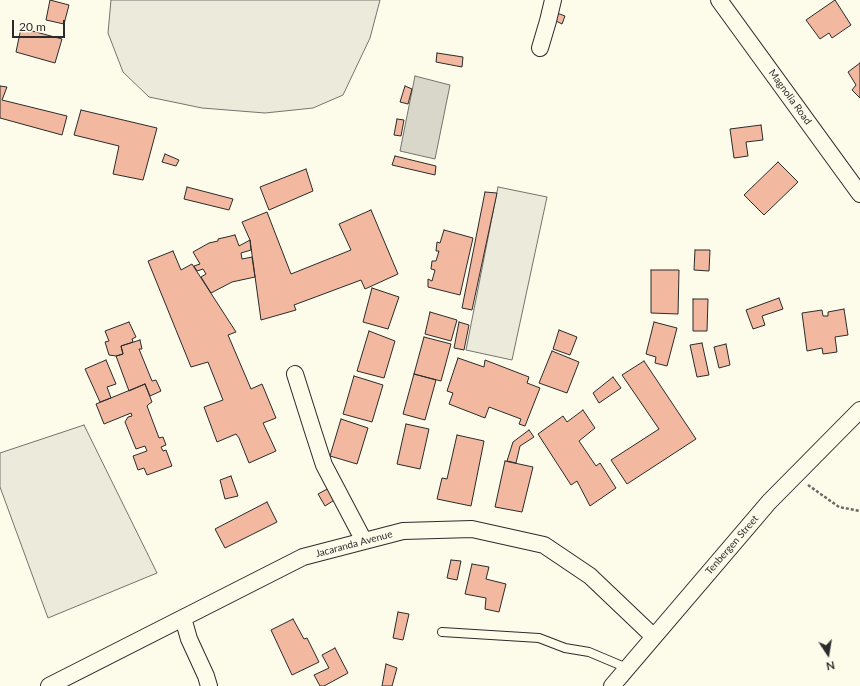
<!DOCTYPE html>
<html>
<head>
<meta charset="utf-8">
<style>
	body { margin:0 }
	#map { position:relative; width:860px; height:686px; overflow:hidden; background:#fdfbea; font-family:Lato,sans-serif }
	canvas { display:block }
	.north { position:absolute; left:808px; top:634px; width:40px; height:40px; -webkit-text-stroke:3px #fdfbea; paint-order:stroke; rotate:168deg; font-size:11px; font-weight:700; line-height:16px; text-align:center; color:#2b2b2b }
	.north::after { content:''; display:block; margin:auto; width:14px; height:18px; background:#2b2b2b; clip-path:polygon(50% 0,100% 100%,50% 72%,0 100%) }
	.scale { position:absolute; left:12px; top:20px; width:53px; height:18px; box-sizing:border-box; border:2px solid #2b2b2b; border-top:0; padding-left:5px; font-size:12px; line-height:14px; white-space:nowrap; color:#2b2b2b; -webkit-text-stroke:3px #fdfbea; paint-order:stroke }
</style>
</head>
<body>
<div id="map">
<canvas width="860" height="686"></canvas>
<div class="north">N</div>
<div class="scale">20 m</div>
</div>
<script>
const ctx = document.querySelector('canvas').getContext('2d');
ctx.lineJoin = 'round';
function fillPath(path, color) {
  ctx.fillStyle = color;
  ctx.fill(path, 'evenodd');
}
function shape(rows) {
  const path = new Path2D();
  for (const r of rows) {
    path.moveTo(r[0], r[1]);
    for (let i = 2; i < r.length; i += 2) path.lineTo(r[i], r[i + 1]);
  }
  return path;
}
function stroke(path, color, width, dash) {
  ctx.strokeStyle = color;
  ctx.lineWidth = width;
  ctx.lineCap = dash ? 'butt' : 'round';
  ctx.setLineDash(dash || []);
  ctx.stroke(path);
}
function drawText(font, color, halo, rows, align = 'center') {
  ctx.font = font + ' Lato,sans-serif';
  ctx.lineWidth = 3;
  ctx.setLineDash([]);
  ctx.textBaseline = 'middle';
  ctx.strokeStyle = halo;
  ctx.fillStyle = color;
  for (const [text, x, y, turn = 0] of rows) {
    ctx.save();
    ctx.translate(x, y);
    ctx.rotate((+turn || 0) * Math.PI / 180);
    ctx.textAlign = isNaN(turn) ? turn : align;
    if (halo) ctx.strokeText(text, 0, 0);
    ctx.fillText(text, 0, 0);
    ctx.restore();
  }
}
const green = shape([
	[111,0,380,0,370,38,343,95,313,108,265,113,202,108,149,97,123,72,108,33,111,0],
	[498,187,547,197,512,360,466,350,498,187],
	[84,425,157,573,48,618,0,487,0,453,84,425]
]);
fillPath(green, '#ecebdb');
stroke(green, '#74746e', 1);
const water = shape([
	[415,76,450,85,435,159,400,151,415,76]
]);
fillPath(water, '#d8d7c9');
stroke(water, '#74746e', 1);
const building = shape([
	[50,0,69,5,64,24,46,20,50,0],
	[835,0,851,25,832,38,829,33,820,39,806,20,835,0],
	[557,13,565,16,562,24,554,20,557,13],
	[21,28,62,39,55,63,16,52,21,28],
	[437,53,463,57,462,67,436,62,437,53],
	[860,63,860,98,852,90,856,85,848,72,860,63],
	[0,86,7,87,2,100,67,116,62,135,0,118,0,86],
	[405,86,412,89,408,104,400,102,405,86],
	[81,110,157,128,143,180,113,174,119,146,74,135,81,110],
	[397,119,404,120,401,136,394,135,397,119],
	[761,125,763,140,746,142,748,156,734,158,730,129,761,125],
	[165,154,179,160,176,166,162,162,165,154],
	[395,156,436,166,435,175,392,165,395,156],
	[778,162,798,182,764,215,744,195,778,162],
	[306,169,313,191,269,210,260,187,306,169],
	[187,187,233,199,229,210,184,199,187,187],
	[485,192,497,193,472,310,462,308,485,192],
	[371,210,398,274,365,289,361,280,294,305,296,310,261,320,250,240,242,222,267,212,291,274,351,250,339,224,371,210],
	[444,230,473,238,460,295,428,287,428,279,432,281,435,270,431,269,432,261,436,261,439,251,436,251,437,242,440,243,444,230],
	[235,235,239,246,250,240,251,250,241,253,242,259,252,257,255,277,232,282,211,293,201,277,206,274,203,269,197,271,194,266,200,264,193,252,209,243,218,241,218,239,235,235],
	[695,250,710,250,709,271,694,270,695,250],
	[173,251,181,270,192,264,236,332,228,335,251,389,262,384,276,418,263,423,276,451,249,463,239,438,236,434,217,442,204,407,223,400,208,362,191,367,148,261,173,251],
	[651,270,679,270,678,314,651,313,651,270],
	[372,288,399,297,388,329,363,322,372,288],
	[779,298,783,309,762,316,765,325,753,329,746,310,779,298],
	[693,299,708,299,707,331,693,331,693,299],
	[844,309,848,335,835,337,837,352,823,354,822,348,807,351,802,313,822,310,823,316,828,316,828,312,844,309],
	[430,312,457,320,451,341,425,334,430,312],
	[129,322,136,337,132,339,133,342,121,346,123,354,116,356,109,355,105,342,109,341,105,331,129,322],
	[459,322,469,325,464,350,454,348,459,322],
	[654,322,677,328,667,366,655,363,656,357,646,354,654,322],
	[559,330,577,337,570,355,553,349,559,330],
	[369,331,395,341,384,378,357,371,369,331],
	[424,337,451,344,441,381,414,374,424,337],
	[140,340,142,349,139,349,152,381,156,380,161,391,150,396,145,384,129,391,116,356,123,354,121,346,140,340],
	[702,343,709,375,697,377,690,345,702,343],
	[726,344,730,365,719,368,714,347,726,344],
	[552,351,579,362,567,393,539,383,552,351],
	[458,358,484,367,485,360,529,377,527,383,540,388,525,426,519,424,521,419,489,407,485,418,449,404,453,393,447,391,458,358],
	[106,360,116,384,107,387,111,398,100,402,85,369,106,360],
	[644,361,696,439,627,484,611,460,659,429,622,375,644,361],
	[414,374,436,380,425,420,403,414,414,374],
	[354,376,383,385,372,422,343,414,354,376],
	[613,377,621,388,599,403,593,393,613,377],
	[145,384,152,402,149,404,147,406,159,438,163,437,166,445,161,447,163,451,166,450,172,466,147,475,144,468,138,470,133,456,147,451,145,446,136,449,125,422,128,417,132,416,131,413,104,424,96,404,145,384],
	[583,410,595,428,579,441,596,466,600,463,616,488,590,506,577,481,571,485,538,434,563,416,567,422,583,410],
	[341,419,368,428,357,464,330,456,341,419],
	[406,424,429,429,420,469,397,464,406,424],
	[529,430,534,437,520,446,516,463,507,461,513,442,529,430],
	[457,435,484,441,471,506,437,499,442,478,447,479,457,435],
	[505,461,533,467,522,512,495,507,505,461],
	[231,476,238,496,225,499,220,480,231,476],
	[329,488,336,499,325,506,318,494,329,488],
	[267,502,277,522,225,548,215,529,267,502],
	[451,560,461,561,457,580,447,578,451,560],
	[472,564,489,567,486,579,506,584,499,612,485,609,486,598,465,594,472,564],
	[398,612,409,614,403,640,393,638,398,612],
	[293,619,304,639,307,638,319,662,292,675,271,630,293,619],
	[335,648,348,673,324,686,320,686,314,675,329,668,322,655,335,648],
	[386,664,397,668,392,686,382,686,386,664]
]);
fillPath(building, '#f2b8a0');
stroke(building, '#2b2b2b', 1);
const service = shape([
	[442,632,539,638,565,648,589,652,627,668]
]);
const minor = shape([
	[719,0,860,194],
	[540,48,548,21,553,0],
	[295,374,313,431,324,465,364,541],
	[183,618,189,639,206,676,209,686],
	[49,686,303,557,403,531,472,529,544,545,590,576,653,636],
	[612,686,769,502,860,410]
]);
stroke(service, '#2b2b2b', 10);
stroke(minor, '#2b2b2b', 18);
stroke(shape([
	[808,485,839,507,860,511]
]), '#6a6964', 2.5, [3, 2]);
stroke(service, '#fdfbea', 8);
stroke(minor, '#fdfbea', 16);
drawText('10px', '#2b2b2b', '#fdfbea', [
	["Magnolia Road",790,97,54],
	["Jacaranda Avenue",354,544,-15],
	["Tenbergen Street",732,545,-49]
]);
</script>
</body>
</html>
